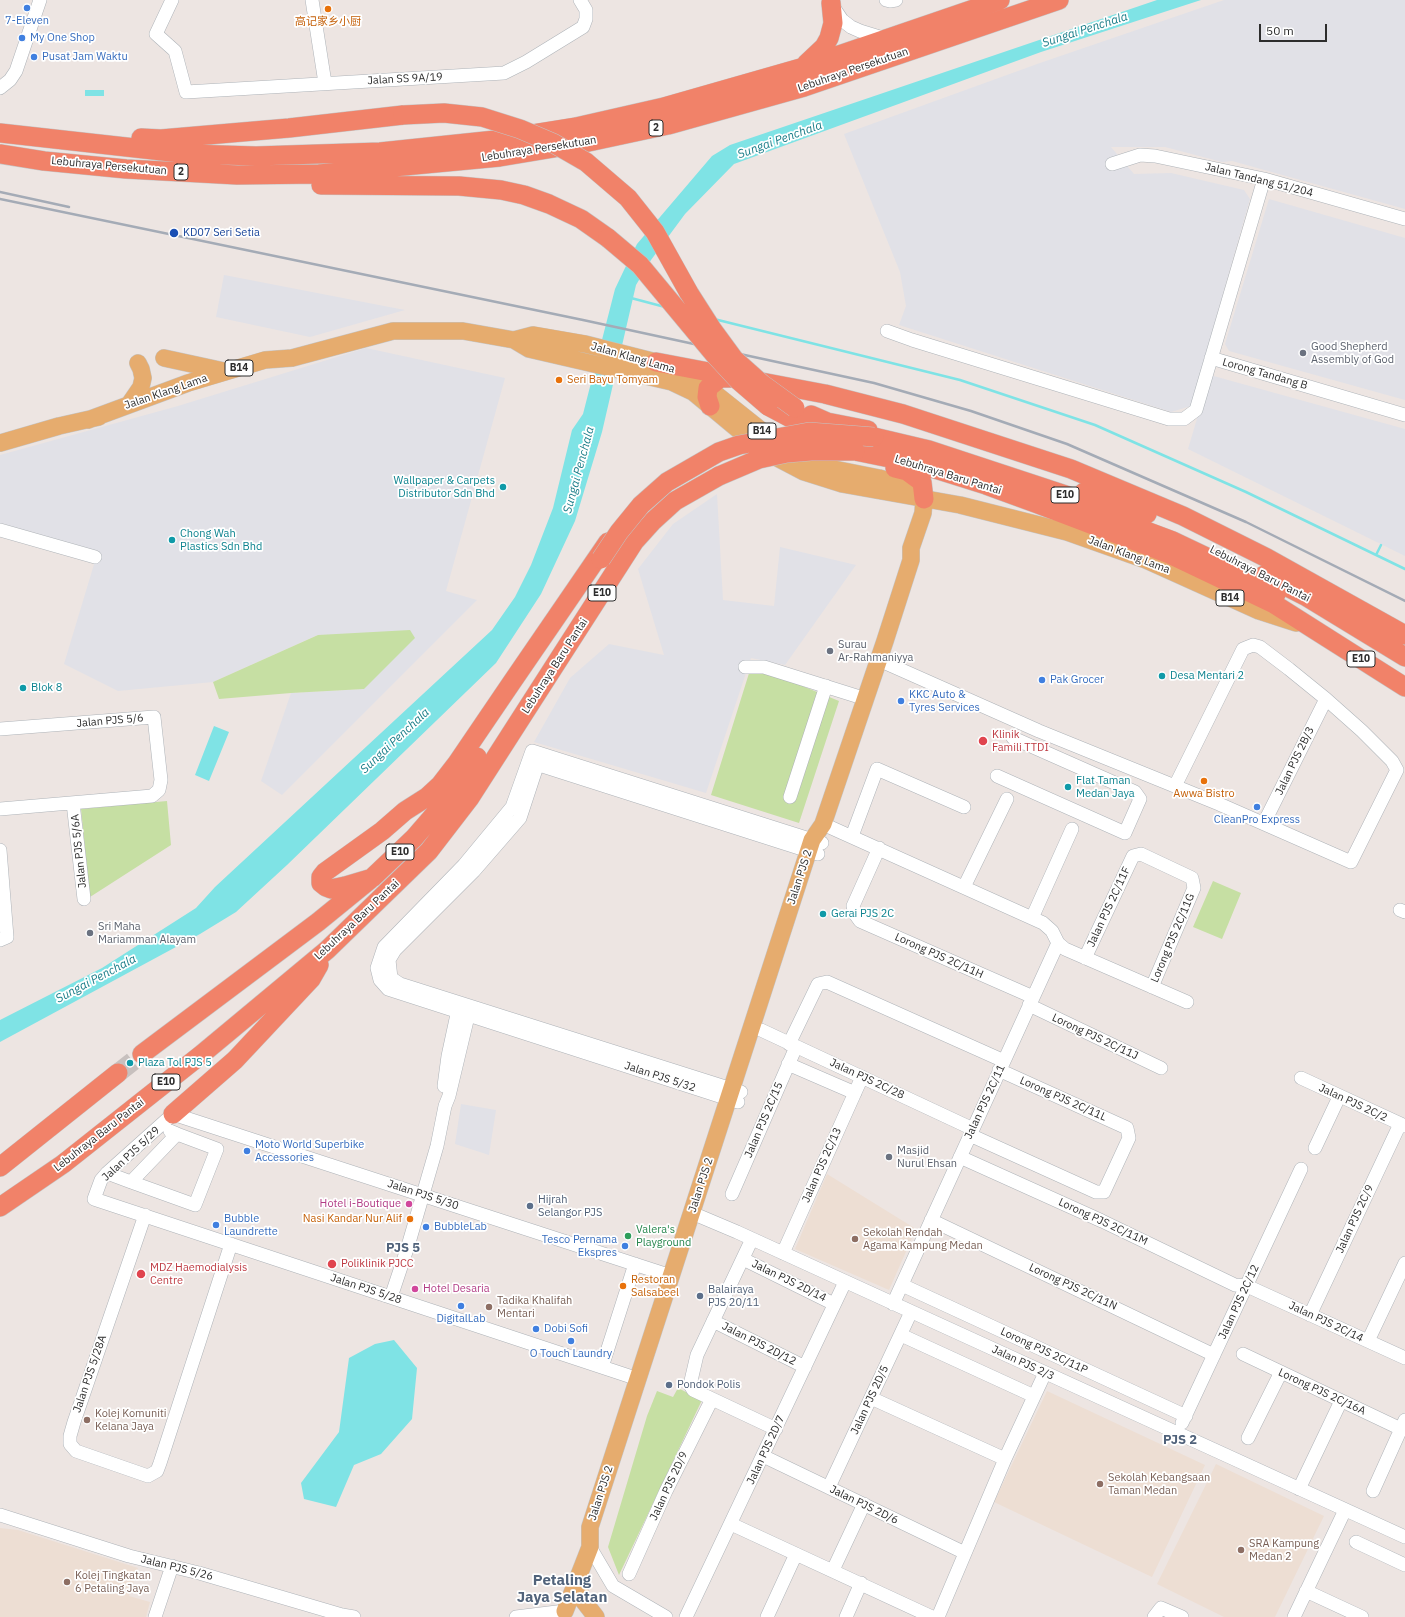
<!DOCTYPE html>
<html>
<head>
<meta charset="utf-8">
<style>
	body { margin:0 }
	#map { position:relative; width:1405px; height:1617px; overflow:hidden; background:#ede5e2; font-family:"IBM Plex Sans",sans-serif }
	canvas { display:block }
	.scale { position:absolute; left:1259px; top:24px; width:68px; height:18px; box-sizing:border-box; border:2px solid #2d2d2d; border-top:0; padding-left:5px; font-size:12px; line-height:14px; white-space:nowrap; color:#2d2d2d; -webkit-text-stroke:3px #fff; paint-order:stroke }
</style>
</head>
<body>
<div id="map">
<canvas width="1405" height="1617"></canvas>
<div class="scale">50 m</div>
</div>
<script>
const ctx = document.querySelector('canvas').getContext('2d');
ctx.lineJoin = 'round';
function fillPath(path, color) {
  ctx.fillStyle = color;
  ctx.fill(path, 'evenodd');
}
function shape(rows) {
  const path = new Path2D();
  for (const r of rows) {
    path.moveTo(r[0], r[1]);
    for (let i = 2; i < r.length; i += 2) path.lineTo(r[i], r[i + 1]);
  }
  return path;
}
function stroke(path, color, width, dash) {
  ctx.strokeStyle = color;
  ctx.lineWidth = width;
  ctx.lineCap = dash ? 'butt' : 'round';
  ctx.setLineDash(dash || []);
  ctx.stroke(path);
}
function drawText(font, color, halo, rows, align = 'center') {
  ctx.font = font + ' "IBM Plex Sans","Noto Sans SC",sans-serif';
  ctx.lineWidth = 3.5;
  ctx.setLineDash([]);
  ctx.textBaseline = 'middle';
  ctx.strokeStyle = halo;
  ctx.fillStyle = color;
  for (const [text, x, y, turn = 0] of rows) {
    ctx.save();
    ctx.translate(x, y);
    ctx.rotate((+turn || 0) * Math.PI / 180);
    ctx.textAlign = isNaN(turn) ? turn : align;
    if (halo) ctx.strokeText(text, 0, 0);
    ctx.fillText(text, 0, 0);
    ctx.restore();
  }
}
fillPath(shape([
	[1224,0,1405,0,1405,209,1232,161,1222,162,1165,147,1111,147,1134,174,1171,173,1244,190,1250,199,1191,406,1171,412,899,325,906,306,900,272,844,134,1040,63],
	[1269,199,1405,238,1405,400,1229,351,1225,344],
	[224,275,405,310,310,337,216,317],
	[366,348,505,378,446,591,477,600,282,795,261,781,291,693,364,689,318,635,213,682,118,691,64,664,98,551,0,523,0,455,178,406],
	[1210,375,1405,429,1405,556,1188,449],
	[717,494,723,600,774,606,780,547,856,565,785,665,751,658,706,793,534,742,570,678,609,644,664,655,638,569,673,524],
	[461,1104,496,1110,489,1155,455,1144]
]), '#e1e1e7');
fillPath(shape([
	[827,1174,916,1229,889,1290,795,1249],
	[1047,1391,1205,1465,1152,1577,994,1502],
	[1216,1464,1324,1516,1275,1617,1224,1617,1157,1584],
	[0,1528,18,1530,138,1568,129,1596,150,1602,146,1617,0,1617]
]), '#edded3');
fillPath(shape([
	[410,630,415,638,364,689,291,693,219,699,213,682,318,635],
	[750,670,778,676,839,701,799,823,711,795],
	[167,801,171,845,90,897,81,809],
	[1213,881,1241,893,1222,939,1193,927],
	[678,1388,702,1400,619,1575,608,1547,647,1416,657,1391,673,1397]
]), '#c6dfa3');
fillPath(shape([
	[1157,0,1201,0,1041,52,734,164,685,214,651,260,636,285,602,432,575,521,541,594,496,663,287,865,236,912,200,934,0,1042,0,1020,102,968,196,908,215,887,492,630,515,597,531,565,553,508,572,430,583,414,615,289,624,270,637,244,712,156,730,145],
	[85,90,104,90,104,96,85,96],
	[214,726,229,732,209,781,195,775],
	[394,1340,417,1368,412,1419,381,1454,354,1465,336,1507,304,1499,301,1483,339,1432,349,1358,375,1344]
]), '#7fe3e5');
stroke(shape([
	[631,298,665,307],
	[714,319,960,380,1095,425,1246,492,1405,569],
	[1376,555,1381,545]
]), '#7fe3e5', 2.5);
stroke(shape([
	[118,1073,142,1054]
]), '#c7c0be', 19, [19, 10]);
const minor = shape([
	[172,0,156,34,175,51,186,92,504,73,526,62,583,27,586,19,586,10,580,0],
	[312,0,325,83],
	[886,0,890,1,896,0],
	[832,5,842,20,851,27,860,31,886,39],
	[0,88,10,80,16,71,40,0],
	[1112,164,1140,155,1155,156,1264,179,1405,219],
	[887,331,912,340,1169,419,1184,419,1196,410,1264,179],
	[1211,358,1405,415],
	[0,530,95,557],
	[879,660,1039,731,1219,804,1351,862,1397,770,1392,761,1362,731,1326,699,1289,669,1260,647,1253,645,1243,649,1175,786],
	[745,667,764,667,866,699],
	[0,729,154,717,161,780,159,790,152,796,0,809],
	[541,754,520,818,474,871,395,950,389,960,391,978,400,984,741,1092],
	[530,762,818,854],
	[997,776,1125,833,1140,799,1135,792,1013,738],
	[790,797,826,686],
	[73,803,84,899],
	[1264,823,1326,699],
	[823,824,1043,923,1052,931,1058,943,1065,949,1187,1002],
	[852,836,877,769,964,807],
	[879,848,853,906,855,914,860,921,1033,997],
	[0,850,7,937,0,940],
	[964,887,1007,799],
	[1400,910,1405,912],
	[1032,918,1072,829],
	[1085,958,1133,856,1141,854,1192,878,1194,888,1152,987],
	[1029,1005,1161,1068],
	[761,1030,973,1129],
	[789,1044,818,984,827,982,1004,1061],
	[788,1064,855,1093],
	[1301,1078,1405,1126],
	[444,1086,448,1056,459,1005],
	[738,1102,388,989,380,980,377,968,384,947,464,865,512,807,532,751,822,843],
	[970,1135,1096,1192,1104,1192,1129,1138,1127,1128,999,1070],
	[1315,1148,1339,1097],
	[960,1157,1102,1221,1235,1285,1247,1286,1405,1358],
	[107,1173,131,1182,177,1134,170,1131],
	[131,1182,195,1205,217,1149,177,1134],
	[732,1194,796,1047],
	[692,1213,737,1232,1405,1537],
	[145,1215,74,1422,70,1436,70,1444,76,1451,148,1476,157,1471,160,1463,231,1244],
	[931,1220,1214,1355],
	[752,1239,697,1355,690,1385,693,1390,776,1429],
	[783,1253,862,1077],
	[743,1259,834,1304],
	[902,1285,1186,1416],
	[391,1297,408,1246,437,1146,445,1106,449,1096,470,1008],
	[893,1304,1058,943],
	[1310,1315,1400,1124],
	[713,1321,805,1367],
	[901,1335,1034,1396],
	[1368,1341,1405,1263],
	[1243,1354,1401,1429],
	[602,1367,635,1264],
	[638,1379,94,1199,101,1180,107,1173,173,1114,671,1276],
	[871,1398,1005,1459],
	[1182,1423,1301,1169],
	[1248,1438,1281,1372],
	[763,1456,965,1553],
	[829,1487,911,1312],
	[1299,1489,1341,1401],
	[1373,1491,1405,1420],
	[0,1515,129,1556,199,1573,342,1615,354,1617],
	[731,1524,932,1617],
	[1356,1542,1405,1565],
	[590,1547,613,1586,666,1617],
	[833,1570,864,1504],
	[629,1574,666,1491,712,1399],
	[1306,1591,1362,1617],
	[155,1617,172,1566],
	[516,1617,565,1611,563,1617],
	[686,1617,845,1282],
	[767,1617,796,1554],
	[846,1617,861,1583],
	[938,1617,1005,1459,1045,1373],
	[1154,1617,1161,1608,1182,1617],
	[1294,1617,1345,1510]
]);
const major = shape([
	[514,340,533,335,585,344,656,362,688,375,708,388,782,447,810,461,834,469,879,478,917,489],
	[164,358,224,371],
	[130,403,141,387,143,378,141,369,138,363],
	[88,420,188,383,265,360,292,358,393,331,463,331,514,340,529,349,672,382,693,392,764,451,804,472,842,484,960,505,1067,532,1146,560,1259,611,1296,623],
	[0,443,59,426,99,417],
	[577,1580,582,1599,596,1617],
	[565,1611,590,1547,590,1527,812,840,823,824,885,641,911,560,911,548,923,513,924,499]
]);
const highway = shape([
	[806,64,824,47,829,38,833,23,831,3],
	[0,133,189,154,256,156,380,152,495,140,576,127,664,107,804,67,1000,0],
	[141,138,161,139,289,128,403,115],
	[0,154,44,161,126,169,237,175,319,174,500,157,584,143,668,125,804,87,1059,0],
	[321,185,459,186,501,190,524,195,549,204,581,219,608,238],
	[656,362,825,394,903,414,1071,469,1183,516,1267,558,1405,635],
	[710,406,707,397,708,388,720,378,733,378],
	[768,406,800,423,825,433],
	[811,415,827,422,868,430],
	[874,437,929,450,1096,505],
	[855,451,899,460,935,469,986,485,1038,504,1167,553,1274,604,1405,687],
	[895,468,907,471,922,482,924,499],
	[1084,492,1147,514],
	[1082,507,1173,541,1253,579,1276,594],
	[1264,575,1305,596,1405,657],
	[372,878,345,886,331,889,326,887,321,883,321,877,325,872,382,831,405,811,427,797,440,785,457,763,512,682,608,542],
	[142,1054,318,922,372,878,414,838,453,793,477,757],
	[173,1114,235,1060,311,979,319,965],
	[0,1167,118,1073],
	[0,1207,63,1164,202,1054,327,950,429,851,469,799,634,542,653,521,675,501,719,476]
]);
stroke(minor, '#aeb3b8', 14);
stroke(major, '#c4c4c4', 18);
stroke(highway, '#c4c4c4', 20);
stroke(minor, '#fff', 13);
stroke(major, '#e6ac6e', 17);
stroke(highway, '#f18269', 19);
stroke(shape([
	[0,192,69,207],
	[0,199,583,320,874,383,971,411,1067,444,1246,522,1405,601]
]), '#a4abb6', 2.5);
const highwayBridge = shape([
	[403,115,444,113,482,117,520,129,553,143,586,162,628,198,655,232,689,293,712,329,734,359,762,384,795,408],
	[608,238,640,265,714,354,739,381,768,406],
	[719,476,759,459,787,453,811,451,855,451],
	[601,559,619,532,641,505,667,482,719,452,739,445,809,432,874,437]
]);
stroke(highwayBridge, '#c4c4c4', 20, []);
stroke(highwayBridge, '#f18269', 19);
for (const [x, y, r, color] of [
	[27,8,4,"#3f7fe0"],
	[328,9,4,"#e8710a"],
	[22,38,4,"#3f7fe0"],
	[34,57,4,"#3f7fe0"],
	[174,233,5,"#1a4fb4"],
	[1303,353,4,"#6b7280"],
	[559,380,4,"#e8710a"],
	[503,487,4,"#0f9aa8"],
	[172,540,4,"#0f9aa8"],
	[830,651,4,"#6b7280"],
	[1162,676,4,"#0f9aa8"],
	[1042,680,4,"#3f7fe0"],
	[23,688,4,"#0f9aa8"],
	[901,701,4,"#3f7fe0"],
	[983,741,5,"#e0444e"],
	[1204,781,4,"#e8710a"],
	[1068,787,4,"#0f9aa8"],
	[1257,807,4,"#3f7fe0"],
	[823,914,4,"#0f9aa8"],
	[90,933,4,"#6b7280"],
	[130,1063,4,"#0f9aa8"],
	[247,1151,4,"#3f7fe0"],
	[889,1157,4,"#6b7280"],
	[409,1204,4,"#d1479c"],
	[530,1206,4,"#5c6f8a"],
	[410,1219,4,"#e8710a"],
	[216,1225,4,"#3f7fe0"],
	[426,1227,4,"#3f7fe0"],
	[628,1236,4,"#2e9e5b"],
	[855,1239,4,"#8d6e63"],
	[625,1246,4,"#3f7fe0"],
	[332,1264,5,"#e0444e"],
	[141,1274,5,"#e0444e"],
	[623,1286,4,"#e8710a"],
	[415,1289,4,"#d1479c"],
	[700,1296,4,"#5c6f8a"],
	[461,1306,4,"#3f7fe0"],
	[489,1307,4,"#8d6e63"],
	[536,1329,4,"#3f7fe0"],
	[571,1341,4,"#3f7fe0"],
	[669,1385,4,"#5c6f8a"],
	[87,1420,4,"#8d6e63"],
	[1100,1484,4,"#8d6e63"],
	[1241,1550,4,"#8d6e63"],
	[67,1582,4,"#8d6e63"]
]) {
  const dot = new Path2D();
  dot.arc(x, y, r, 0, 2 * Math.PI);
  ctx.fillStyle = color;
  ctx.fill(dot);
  stroke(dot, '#fff', 1.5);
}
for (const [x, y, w] of [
	[656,128,14],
	[181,172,14],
	[239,368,28],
	[762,431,28],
	[1065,495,28],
	[602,593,28],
	[1230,598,28],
	[1361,659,28],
	[400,852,28],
	[166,1082,28]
]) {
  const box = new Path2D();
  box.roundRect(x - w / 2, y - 8, w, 16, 3);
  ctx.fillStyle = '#fff';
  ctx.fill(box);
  stroke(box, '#2d2d2d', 1);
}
drawText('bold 10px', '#2d2d2d', null, [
	["2",656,128],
	["2",181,172],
	["B14",239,368],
	["B14",762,431],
	["E10",1065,495],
	["E10",602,593],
	["B14",1230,598],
	["E10",1361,659],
	["E10",400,852],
	["E10",166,1082]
]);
drawText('11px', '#366cbe', '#fff', [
	["7-Eleven",27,21,"center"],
	["My One Shop",30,38],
	["Pusat Jam Waktu",42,57],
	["Pak Grocer",1050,680],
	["KKC Auto &",909,695],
	["Tyres Services",909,708],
	["CleanPro Express",1257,820,"center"],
	["Moto World Superbike",255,1145],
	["Accessories",255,1158],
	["Bubble",224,1219],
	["Laundrette",224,1232],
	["BubbleLab",434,1227],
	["Tesco Pernama",617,1240,"right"],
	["Ekspres",617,1253,"right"],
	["DigitalLab",461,1319,"center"],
	["Dobi Sofi",544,1329],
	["O Touch Laundry",571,1354,"center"]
], 'left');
drawText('11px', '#c56008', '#fff', [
	["高记家乡小厨",328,22],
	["Seri Bayu Tomyam",567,380,"left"],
	["Awwa Bistro",1204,794],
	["Nasi Kandar Nur Alif",402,1219,"right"],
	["Restoran",631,1280,"left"],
	["Salsabeel",631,1293,"left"]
]);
drawText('11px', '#2d2d2d', '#fff', [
	["Lebuhraya Persekutuan",853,70,-19],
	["Jalan SS 9A/19",405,79,-3],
	["Lebuhraya Persekutuan",539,149,-9],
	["Lebuhraya Persekutuan",109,166,5],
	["Jalan Tandang 51/204",1259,180,14],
	["Jalan Klang Lama",633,358,16],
	["Lorong Tandang B",1265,374,16],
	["Jalan Klang Lama",166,392,-19],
	["Lebuhraya Baru Pantai",948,475,17],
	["Jalan Klang Lama",1129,555,21],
	["Lebuhraya Baru Pantai",1260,574,27],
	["Lebuhraya Baru Pantai",555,666,-57],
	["Jalan PJS 5/6",110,721,-5],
	["Jalan PJS 2B/3",1295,761,-64],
	["Jalan PJS 5/6A",79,851,-96],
	["Jalan PJS 2",800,877,-72],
	["Jalan PJS 2C/11F",1109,907,-65],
	["Lebuhraya Baru Pantai",357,920,-43],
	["Lorong PJS 2C/11G",1173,938,-67],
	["Lorong PJS 2C/11H",939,956,24],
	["Lorong PJS 2C/11J",1095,1037,25],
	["Jalan PJS 5/32",660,1077,18],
	["Jalan PJS 2C/28",867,1079,25],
	["Lorong PJS 2C/11L",1063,1099,24],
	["Jalan PJS 2C/11",985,1102,-65],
	["Jalan PJS 2C/2",1353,1103,25],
	["Jalan PJS 2C/15",764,1120,-67],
	["Lebuhraya Baru Pantai",99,1135,-38],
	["Jalan PJS 5/29",131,1154,-43],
	["Jalan PJS 2C/13",822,1165,-66],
	["Jalan PJS 2",701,1185,-72],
	["Jalan PJS 5/30",423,1195,18],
	["Jalan PJS 2C/9",1355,1219,-65],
	["Lorong PJS 2C/11M",1103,1222,25],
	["Jalan PJS 2D/14",789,1281,26],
	["Lorong PJS 2C/11N",1073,1287,25],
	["Jalan PJS 5/28",366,1289,18],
	["Jalan PJS 2C/12",1239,1302,-65],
	["Jalan PJS 2C/14",1326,1322,25],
	["Jalan PJS 2D/12",759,1344,27],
	["Lorong PJS 2C/11P",1044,1351,25],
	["Jalan PJS 2/3",1023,1363,25],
	["Jalan PJS 5/28A",90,1374,-71],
	["Lorong PJS 2C/16A",1322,1392,25],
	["Jalan PJS 2D/5",870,1400,-65],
	["Jalan PJS 2D/7",766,1450,-65],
	["Jalan PJS 2D/9",669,1486,-65],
	["Jalan PJS 2",601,1493,-72],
	["Jalan PJS 2D/6",864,1505,26],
	["Jalan PJS 5/26",177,1568,14]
]);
drawText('11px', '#164399', '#fff', [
	["KD07 Seri Setia",183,233]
], 'left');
drawText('11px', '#5b616d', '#fff', [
	["Good Shepherd",1311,347],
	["Assembly of God",1311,360],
	["Surau",838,645],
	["Ar-Rahmaniyya",838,658],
	["Sri Maha",98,927],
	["Mariamman Alayam",98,940],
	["Masjid",897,1151],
	["Nurul Ehsan",897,1164]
], 'left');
drawText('11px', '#0d838f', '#fff', [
	["Wallpaper & Carpets",495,481,"right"],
	["Distributor Sdn Bhd",495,494,"right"],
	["Chong Wah",180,534],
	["Plastics Sdn Bhd",180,547],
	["Desa Mentari 2",1170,676],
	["Blok 8",31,688],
	["Flat Taman",1076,781],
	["Medan Jaya",1076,794],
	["Gerai PJS 2C",831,914],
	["Plaza Tol PJS 5",138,1063]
], 'left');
drawText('11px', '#be3a42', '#fff', [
	["Klinik",992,735],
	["Famili TTDI",992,748],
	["Poliklinik PJCC",341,1264],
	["MDZ Haemodialysis",150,1268],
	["Centre",150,1281]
], 'left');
drawText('11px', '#4e5e75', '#fff', [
	["Hijrah",538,1200],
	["Selangor PJS",538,1213],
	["Balairaya",708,1290],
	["PJS 20/11",708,1303],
	["Pondok Polis",677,1385]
], 'left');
drawText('11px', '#b23c85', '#fff', [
	["Hotel i-Boutique",401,1204],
	["Hotel Desaria",423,1289,"left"]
], 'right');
drawText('11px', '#27864d', '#fff', [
	["Valera's",636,1230],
	["Playground",636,1243]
], 'left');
drawText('11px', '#785e54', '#fff', [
	["Sekolah Rendah",863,1233],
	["Agama Kampung Medan",863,1246],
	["Tadika Khalifah",497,1301],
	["Mentari",497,1314],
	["Kolej Komuniti",95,1414],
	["Kelana Jaya",95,1427],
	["Sekolah Kebangsaan",1108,1478],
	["Taman Medan",1108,1491],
	["SRA Kampung",1249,1544],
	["Medan 2",1249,1557],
	["Kolej Tingkatan",75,1576],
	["6 Petaling Jaya",75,1589]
], 'left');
drawText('italic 12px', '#197d88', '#fff', [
	["Sungai Penchala",1085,30,-18],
	["Sungai Penchala",780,140,-20],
	["Sungai Penchala",579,470,-75],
	["Sungai Penchala",395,741,-43],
	["Sungai Penchala",96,979,-28]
]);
drawText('bold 13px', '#51637b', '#fff', [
	["PJS 5",403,1248],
	["PJS 2",1180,1440]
]);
drawText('bold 15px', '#51637b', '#fff', [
	["Petaling",562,1581],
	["Jaya Selatan",562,1598]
]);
</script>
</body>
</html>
